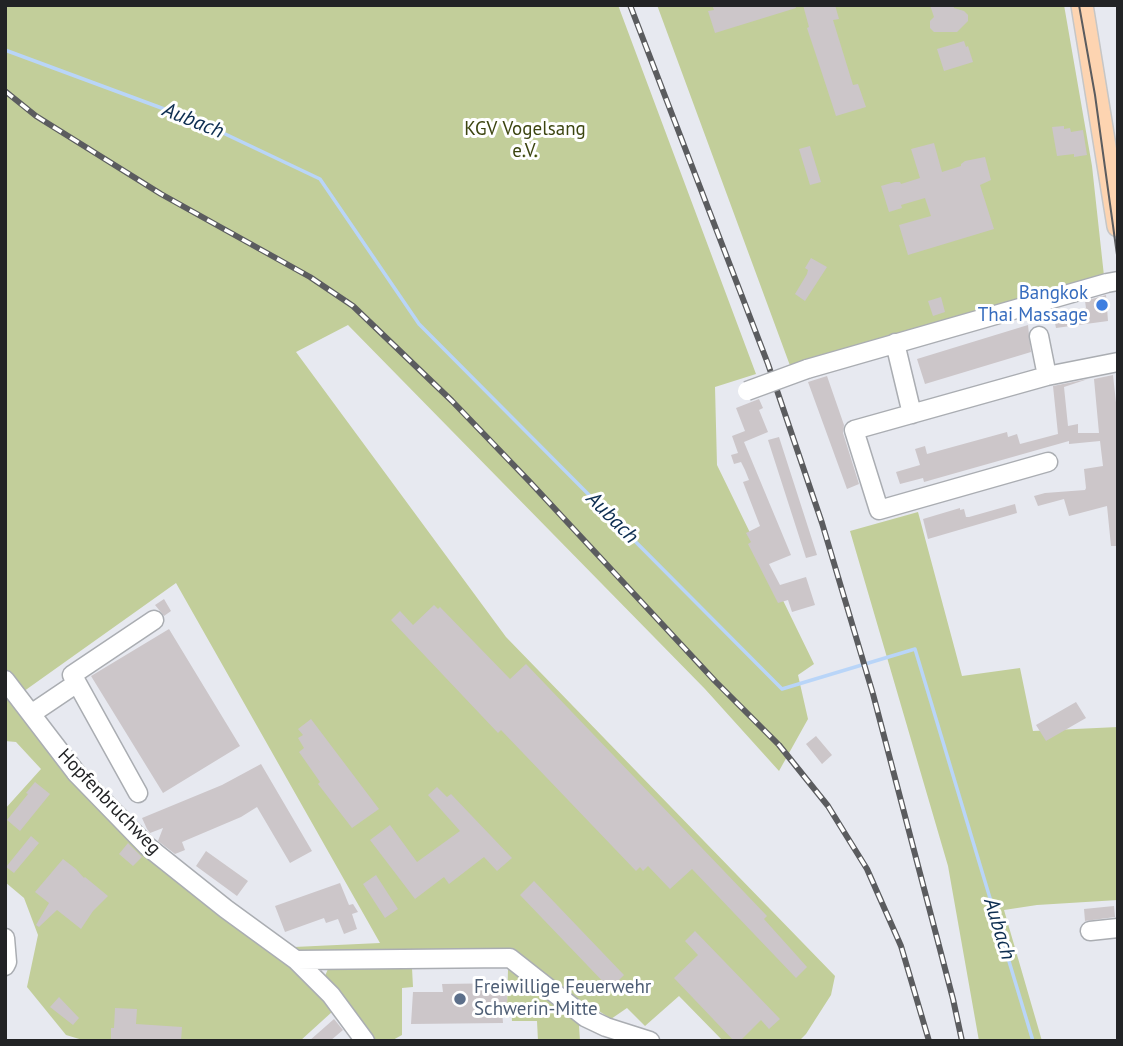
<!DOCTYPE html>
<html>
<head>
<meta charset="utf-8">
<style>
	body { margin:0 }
	#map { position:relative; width:1123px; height:1046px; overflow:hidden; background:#e7e9f0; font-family:"PT Sans",sans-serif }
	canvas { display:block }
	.frame { position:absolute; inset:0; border:7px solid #222325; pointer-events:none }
</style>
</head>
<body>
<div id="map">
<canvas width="1123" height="1046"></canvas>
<div class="frame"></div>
</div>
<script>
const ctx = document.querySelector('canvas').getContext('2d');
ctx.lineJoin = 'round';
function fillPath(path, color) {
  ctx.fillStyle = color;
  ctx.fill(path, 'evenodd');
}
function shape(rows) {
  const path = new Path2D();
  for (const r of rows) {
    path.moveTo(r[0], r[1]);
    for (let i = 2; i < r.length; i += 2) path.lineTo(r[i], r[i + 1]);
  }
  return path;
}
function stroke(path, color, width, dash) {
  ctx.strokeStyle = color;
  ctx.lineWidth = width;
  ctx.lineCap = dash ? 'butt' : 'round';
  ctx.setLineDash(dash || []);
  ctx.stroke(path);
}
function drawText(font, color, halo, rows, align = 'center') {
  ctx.font = font + ' "PT Sans",sans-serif';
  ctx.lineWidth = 6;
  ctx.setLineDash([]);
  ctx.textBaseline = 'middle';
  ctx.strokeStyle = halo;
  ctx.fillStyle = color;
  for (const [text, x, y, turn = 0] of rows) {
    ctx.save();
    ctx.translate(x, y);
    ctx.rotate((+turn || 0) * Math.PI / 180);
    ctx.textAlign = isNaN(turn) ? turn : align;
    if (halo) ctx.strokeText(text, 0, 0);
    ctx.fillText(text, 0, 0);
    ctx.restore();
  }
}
fillPath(shape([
	[5,5,618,5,756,374,715,387,717,465,814,664,798,675,808,719,779,771,705,689,348,325,296,352,506,637,835,976,831,995,806,1034,799,1041,723,1041,679,996,645,1026,627,1008,611,1019,593,1007,588,1013,516,954,306,956,294,947,380,943,176,583,20,694,5,671],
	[657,5,1064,5,1092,166,1104,276,792,371],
	[918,512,962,676,1020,668,1033,731,1118,727,1118,900,1037,905,1004,910,1042,1041,979,1041,948,866,850,531],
	[5,690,72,779,290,964,322,996,333,1011,300,1041,86,1041,66,1035,27,987,38,935,24,898,5,882,5,809,41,769,16,742,5,741],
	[406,962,407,968,412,968,413,987,402,988,402,1035,391,1041,376,1041,338,991,325,976,328,969,331,967],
	[508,970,512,970,582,1021,579,1026,580,1041,538,1041,537,1021,512,1021,511,1007,507,1006]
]), '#c2ce9a');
stroke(shape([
	[5,50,202,123,320,179,419,324,782,689,915,649,1033,1041]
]), '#b9d5f8', 3.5);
fillPath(shape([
	[712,5,795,5,796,8,715,33,708,11,714,10],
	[803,5,835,5,839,19,833,20,853,85,858,84,866,107,836,116,815,52,807,28,809,27],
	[930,5,953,5,954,8,964,11,968,15,968,21,957,32,934,32,930,28,930,21,934,17],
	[964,41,966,47,968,46,973,62,944,71,937,49],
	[1064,126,1064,129,1070,128,1071,132,1083,130,1087,155,1074,157,1074,154,1057,156,1052,127],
	[934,143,942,172,961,166,961,164,965,161,985,157,991,180,980,185,994,229,908,255,899,225,931,216,925,198,901,205,902,208,889,212,881,186,895,182,900,182,901,184,920,178,911,149],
	[810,146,821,182,810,185,799,149],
	[811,258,827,267,805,301,795,294,807,274,808,270,805,268],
	[1106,295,1108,321,1056,328,1054,318,1080,312,1080,309,1086,308,1085,301],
	[941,297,945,312,933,316,928,301],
	[1028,325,1031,352,925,384,917,359],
	[1113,375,1118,421,1118,546,1111,546,1107,506,1069,516,1064,499,1038,506,1034,496,1045,493,1085,490,1086,488,1084,469,1103,466,1100,441,1069,444,1069,441,924,482,923,478,900,484,896,472,920,465,915,449,925,446,927,454,1007,432,1008,437,1017,434,1020,444,1058,434,1053,386,1088,379,1064,387,1068,426,1078,424,1078,433,1099,433,1094,379],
	[827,376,844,425,843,433,859,484,847,489,808,382],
	[759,399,763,408,759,410,768,432,744,442,791,555,769,564,780,585,806,577,815,605,792,612,788,600,778,603,748,544,751,542,746,533,760,526,743,482,749,480,745,470,741,462,734,464,731,455,738,453,732,436,745,431,736,408],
	[779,437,817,555,806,558,768,440],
	[1015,504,1017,513,928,539,923,519,960,508,960,510,964,509,966,517,969,517],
	[164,599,171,611,164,616,155,605],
	[434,605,438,609,440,607,510,679,526,664,767,916,764,919,807,967,796,978,692,869,670,889,648,866,643,871,640,867,636,871,501,730,498,733,391,620,400,611,413,625],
	[169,629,240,746,163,793,91,676],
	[1076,702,1086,718,1046,741,1036,725],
	[311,719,379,809,352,828,318,784,320,782,299,752,304,748,298,738,303,735,298,729],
	[816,736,832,755,822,764,806,744],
	[261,764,312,851,290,863,257,807,241,817,182,842,185,850,175,854,158,841,163,828,150,833,147,829,142,818,222,785],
	[35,782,50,794,20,831,7,820,28,794,26,793],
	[437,787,447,797,451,794,512,858,497,871,484,857,449,884,444,877,415,899,370,840,390,825,417,862,460,831,428,795],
	[31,836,39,843,14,873,6,867],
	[128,843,142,857,133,866,119,854],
	[206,851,248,881,237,896,196,866],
	[63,859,76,869,84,878,85,877,108,896,93,911,81,929,57,910,39,927,36,925,49,903,35,892],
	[376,875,398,909,385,918,363,884],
	[534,881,624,975,610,989,520,895],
	[340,883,349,905,353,904,358,912,352,914,357,929,344,934,338,919,326,923,324,918,285,932,275,906],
	[1114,906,1115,917,1085,921,1084,909],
	[695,931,780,1019,769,1029,761,1020,740,1041,734,1041,674,978,698,955,685,941],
	[507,983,507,1010,502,1010,503,1023,411,1024,413,992,443,992,442,984],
	[59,997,79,1018,73,1025,50,1007],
	[115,1008,137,1009,136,1024,182,1027,181,1041,113,1041,113,1039,111,1039,111,1028,114,1028],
	[334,1019,343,1030,330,1041,309,1041]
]), '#ccc6c9');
const minor = shape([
	[1039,336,1047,376],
	[895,343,912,414],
	[807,369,1107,283,1118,281],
	[1048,462,879,510,854,430,1047,376,1118,362],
	[5,680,77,774,147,846,226,909,296,960,331,995,365,1041],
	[77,683,138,793],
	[31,714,77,683,72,675,154,620],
	[1090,931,1118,928],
	[5,938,7,962,5,966],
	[296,960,510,958,585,1017,606,1027,650,1041]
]);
const major = shape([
	[1082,5,1118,226]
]);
stroke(minor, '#aaadb2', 21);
stroke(major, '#c6c6c6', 24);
stroke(minor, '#fff', 18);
stroke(major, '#fdd4b1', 21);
stroke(shape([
	[1079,5,1095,95,1118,262]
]), '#5b5c5f', 2);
const rail = shape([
	[630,5,768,364,822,523,873,694,953,999,962,1041],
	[5,91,36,116,161,194,310,277,353,306,452,401,529,481,715,681,779,745,828,806,867,869,901,946,929,1041]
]);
stroke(rail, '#5b5c5f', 6);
stroke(rail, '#fff', 3.5, [10]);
const minorBridge = shape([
	[747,391,807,369]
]);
stroke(minorBridge, '#aaadb2', 21, []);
stroke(minorBridge, '#fff', 18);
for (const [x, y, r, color] of [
	[1102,305,7,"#3f7fe0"],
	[460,999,7,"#5c6f8a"]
]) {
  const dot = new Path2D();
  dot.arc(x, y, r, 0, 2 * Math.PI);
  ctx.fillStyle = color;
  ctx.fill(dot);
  stroke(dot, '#fff', 2.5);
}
drawText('19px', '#3c4510', '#fff', [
	["KGV Vogelsang",525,130],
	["e.V.",525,152]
]);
drawText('19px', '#366cbe', '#fff', [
	["Bangkok",1088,294],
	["Thai Massage",1088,316]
], 'right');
drawText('19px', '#222325', '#fff', [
	["Hopfenbruchweg",109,802,46]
]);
drawText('19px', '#4e5e75', '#fff', [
	["Freiwillige Feuerwehr",474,988],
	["Schwerin-Mitte",474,1010]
], 'left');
drawText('italic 21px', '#0c2d50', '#fff', [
	["Aubach",193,121,22],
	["Aubach",612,518,45],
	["Aubach",999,929,73]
]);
</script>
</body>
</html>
